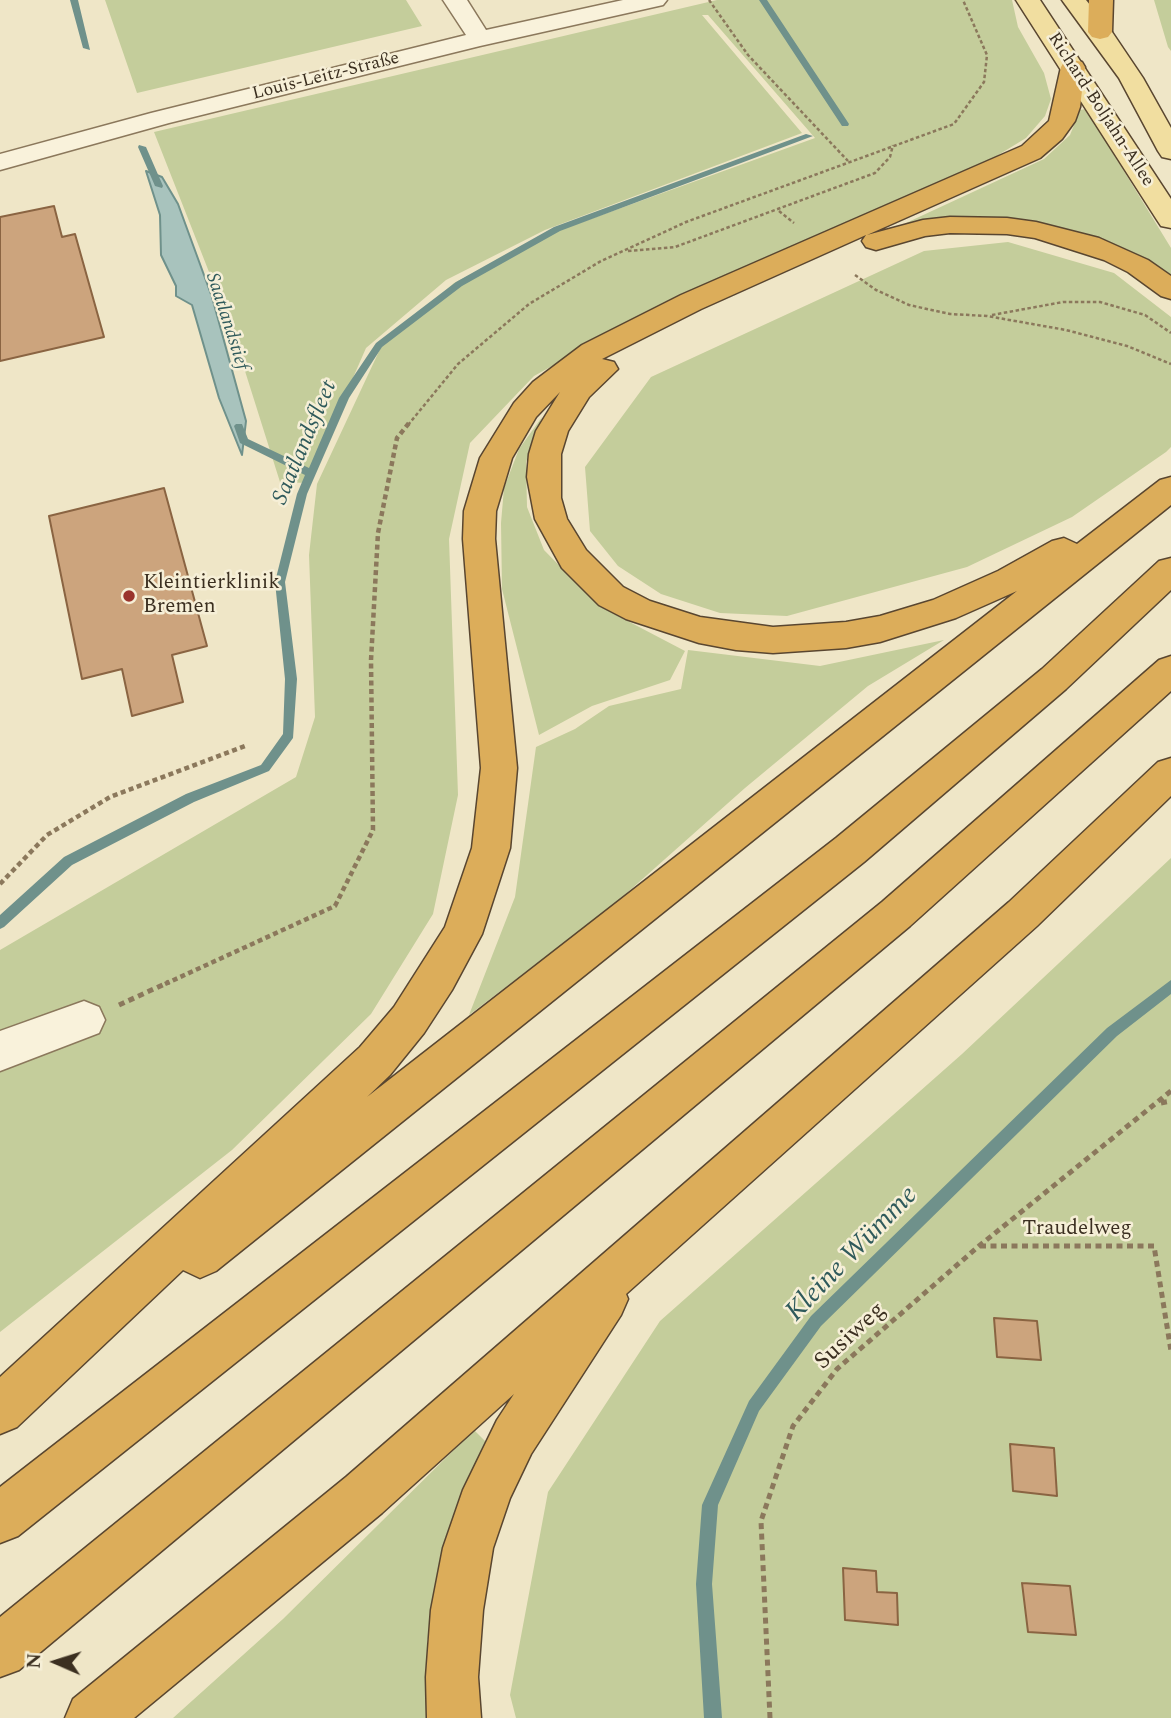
<!DOCTYPE html>
<html>
<head>
<meta charset="utf-8">
<style>
	body { margin:0 }
	#map { position:relative; width:1171px; height:1718px; overflow:hidden; background:#efe6c7; font-family:Spectral,serif }
	canvas { display:block }
	.north { position:absolute; left:21px; top:1627px; width:70px; height:70px; -webkit-text-stroke:5px #f6efd7; paint-order:stroke; rotate:273deg; font-size:19px; font-weight:700; line-height:28px; text-align:center; color:#3b2f20 }
	.north::after { content:''; display:block; margin:auto; width:24px; height:32px; background:#3b2f20; clip-path:polygon(50% 0,100% 100%,50% 72%,0 100%) }
</style>
</head>
<body>
<div id="map">
<canvas width="1171" height="1718"></canvas>
<div class="north">N</div>
</div>
<script>
const ctx = document.querySelector('canvas').getContext('2d');
ctx.lineJoin = 'round';
function fillPath(path, color) {
  ctx.fillStyle = color;
  ctx.fill(path, 'evenodd');
}
function shape(rows) {
  const path = new Path2D();
  for (const r of rows) {
    path.moveTo(r[0], r[1]);
    for (let i = 2; i < r.length; i += 2) path.lineTo(r[i], r[i + 1]);
  }
  return path;
}
function stroke(path, color, width, dash) {
  ctx.strokeStyle = color;
  ctx.lineWidth = width;
  ctx.lineCap = dash ? 'butt' : 'round';
  ctx.setLineDash(dash || []);
  ctx.stroke(path);
}
function drawText(font, color, halo, rows, align = 'center') {
  ctx.font = font + ' Spectral,serif';
  ctx.lineWidth = 5;
  ctx.setLineDash([]);
  ctx.textBaseline = 'middle';
  ctx.strokeStyle = halo;
  ctx.fillStyle = color;
  for (const [text, x, y, turn = 0] of rows) {
    ctx.save();
    ctx.translate(x, y);
    ctx.rotate((+turn || 0) * Math.PI / 180);
    ctx.textAlign = isNaN(turn) ? turn : align;
    if (halo) ctx.strokeText(text, 0, 0);
    ctx.fillText(text, 0, 0);
    ctx.restore();
  }
}
fillPath(shape([
	[105,0,406,0,422,26,137,93],
	[717,0,1012,0,1018,27,1044,73,1051,99,1045,116,1026,138,990,160,655,309,534,376,470,443,449,539,458,795,433,914,371,1014,232,1150,0,1332,0,950,296,777,315,717,309,555,317,484,381,347,454,283,549,234,815,138,708,15,702,15,802,133,545,230,446,280,366,348,307,483,280,482,233,333,154,132],
	[1154,0,1171,0,1171,51,1168,47],
	[1086,109,1171,248,1171,278,1123,249,1063,229,1002,219,910,227,906,223,1044,159,1070,135,1080,110],
	[1008,242,1114,273,1171,317,1171,447,1166,452,1072,517,967,567,787,616,720,613,661,594,618,566,590,531,585,467,651,377,924,251],
	[542,417,526,462,527,507,544,550,599,606,685,651,670,680,592,706,539,735,502,589,501,523,504,488,519,449],
	[944,640,868,686,745,788,611,907,469,1015,515,897,536,747,575,729,609,706,681,689,688,650,820,666],
	[1171,858,1171,1718,516,1718,510,1695,548,1492,660,1321,962,1054],
	[474,1430,491,1447,455,1532,427,1642,431,1718,173,1718,283,1619]
]), '#c4cd9b');
const water = shape([
	[146,171,162,177,178,204,212,297,246,421,242,455,219,398,192,305,176,296,176,286,161,255,160,215,146,171]
]);
fillPath(water, '#a8c3bd');
stroke(water, '#6f918b', 2);
fillPath(shape([
	[70,0,78,0,90,50,83,48,70,0],
	[759,0,767,0,849,124,848,126,842,126,759,0],
	[806,134,813,136,560,231,462,286,382,347,349,398,307,494,285,582,297,679,293,738,269,771,194,802,72,865,4,927,0,929,0,915,64,857,186,794,261,765,283,734,285,679,275,582,297,494,305,475,240,443,234,426,236,424,242,424,248,439,309,468,339,398,376,343,456,282,554,227,806,134],
	[139,145,146,147,163,186,162,188,155,186,138,147,139,145],
	[1171,980,1171,994,1117,1036,821,1326,759,1411,718,1505,712,1584,722,1718,704,1718,696,1584,702,1505,749,1401,811,1316,1107,1028,1171,980]
]), '#6f918b');
const building = shape([
	[54,206,62,237,75,234,104,337,0,361,0,217,54,206],
	[164,488,207,646,172,655,183,702,132,716,122,669,82,679,49,516,164,488],
	[994,1318,1037,1321,1041,1360,997,1357,994,1318],
	[1010,1444,1054,1448,1057,1496,1013,1491,1010,1444],
	[843,1568,876,1571,877,1592,897,1593,898,1625,845,1620,843,1568],
	[1022,1583,1070,1586,1076,1635,1028,1632,1022,1583]
]);
fillPath(building, '#cca47d');
stroke(building, '#8a6442', 2);
const minor = shape([
	[443,0,467,0,486,30,623,0,667,0,663,5,480,46,169,123,0,170,0,154,151,113,466,35,443,0],
	[84,1001,99,1007,105,1020,99,1033,0,1071,0,1031,84,1001]
]);
const major = shape([
	[1016,0,1040,0,1171,199,1171,228,1161,226,1157,220,1016,0],
	[1062,0,1086,0,1112,32,1143,78,1171,128,1171,159,1162,157,1158,151,1119,78,1062,0]
]);
const highway = shape([
	[1089,0,1113,0,1112,32,1108,37,1100,39,1092,37,1088,32,1089,0],
	[1073,60,1082,62,1085,67,1080,107,1075,121,1062,139,1040,158,867,235,923,220,950,217,1007,218,1036,222,1099,238,1148,260,1171,276,1171,299,1161,296,1128,272,1104,260,1035,238,1007,234,950,233,925,236,876,250,866,247,862,241,866,235,701,309,602,359,614,362,618,369,589,397,568,431,561,454,561,498,567,519,586,550,623,587,650,601,700,617,773,627,846,622,880,616,933,600,998,571,1052,541,1064,538,1077,544,1160,480,1171,477,1171,505,216,1271,200,1278,183,1270,17,1427,0,1434,0,1377,360,1047,394,1007,445,927,472,848,481,768,463,539,464,511,480,458,514,403,533,382,582,345,681,295,1022,146,1049,121,1061,67,1064,62,1073,60],
	[560,392,536,431,529,454,527,477,535,519,562,568,599,605,626,619,699,643,736,650,773,653,846,648,880,642,956,618,1017,591,367,1097,390,1075,424,1033,452,990,482,934,510,848,517,768,495,539,496,511,512,458,536,417,560,392],
	[1171,558,1171,590,1066,689,864,862,18,1536,0,1543,0,1487,836,838,1042,669,1159,561,1171,558],
	[1171,656,1171,691,910,926,19,1670,0,1677,0,1617,882,902,1159,660,1171,656],
	[1171,758,1171,796,1037,926,626,1294,628,1299,621,1315,531,1454,510,1498,493,1548,483,1610,478,1677,481,1718,427,1718,426,1677,431,1610,443,1548,463,1490,497,1420,514,1394,382,1513,134,1718,65,1718,73,1699,346,1477,1009,902,1158,762,1171,758]
]);
stroke(minor, '#8b785c', 3);
stroke(major, '#594630', 3);
stroke(highway, '#594630', 3);
stroke(shape([
	[709,0,748,55,848,161],
	[779,211,794,223],
	[628,251,675,247,875,173,890,157,893,145],
	[855,275,876,290,909,305,950,314,987,316,1066,330,1127,346,1171,364],
	[992,315,1063,302,1100,302,1145,315,1171,333],
	[408,425,458,364,529,304,601,261,686,222,954,124,984,82,987,55,963,0]
]), '#8b785c', 2.5, [3.5, 2.5]);
stroke(shape([
	[0,884,47,835,110,797,245,746],
	[165,984,335,906,373,830,371,660,378,533,397,438,409,423]
]), '#8b785c', 4.5, [5, 3.5]);
stroke(shape([
	[119,1005,169,982],
	[1161,1103,1171,1101],
	[980,1246,1154,1246,1171,1351],
	[770,1718,761,1521,793,1426,837,1369,979,1246,1171,1091]
]), '#8b785c', 5, [6, 4.5]);
fillPath(minor, '#f9f2db');
fillPath(major, '#f1dea0');
fillPath(highway, '#dcad5a');
for (const [x, y, r, color] of [
	[129,596,7,"#9a342c"]
]) {
  const dot = new Path2D();
  dot.arc(x, y, r, 0, 2 * Math.PI);
  ctx.fillStyle = color;
  ctx.fill(dot);
  stroke(dot, '#f6efd7', 2.5);
}
drawText('18px', '#3b2f20', '#f6efd7', [
	["Louis-Leitz-Straße",326,77,-14],
	["Richard-Boljahn-Allee",1100,110,57]
]);
drawText('italic 19px', '#2f5a5b', '#f6efd7', [
	["Saatlandstief",226,322,72]
]);
drawText('21px', '#3b2f20', '#f6efd7', [
	["Kleintierklinik",143,584],
	["Bremen",143,608]
], 'left');
drawText('21px', '#3b2f20', '#f6efd7', [
	["Traudelweg",1077,1230]
]);
drawText('italic 23px', '#2f5a5b', '#f6efd7', [
	["Saatlandsfleet",306,443,-67]
]);
drawText('24px', '#3b2f20', '#f6efd7', [
	["Susiweg",851,1337,-43]
]);
drawText('italic 28px', '#2f5a5b', '#f6efd7', [
	["Kleine Wümme",853,1255,-46]
]);
</script>
</body>
</html>
